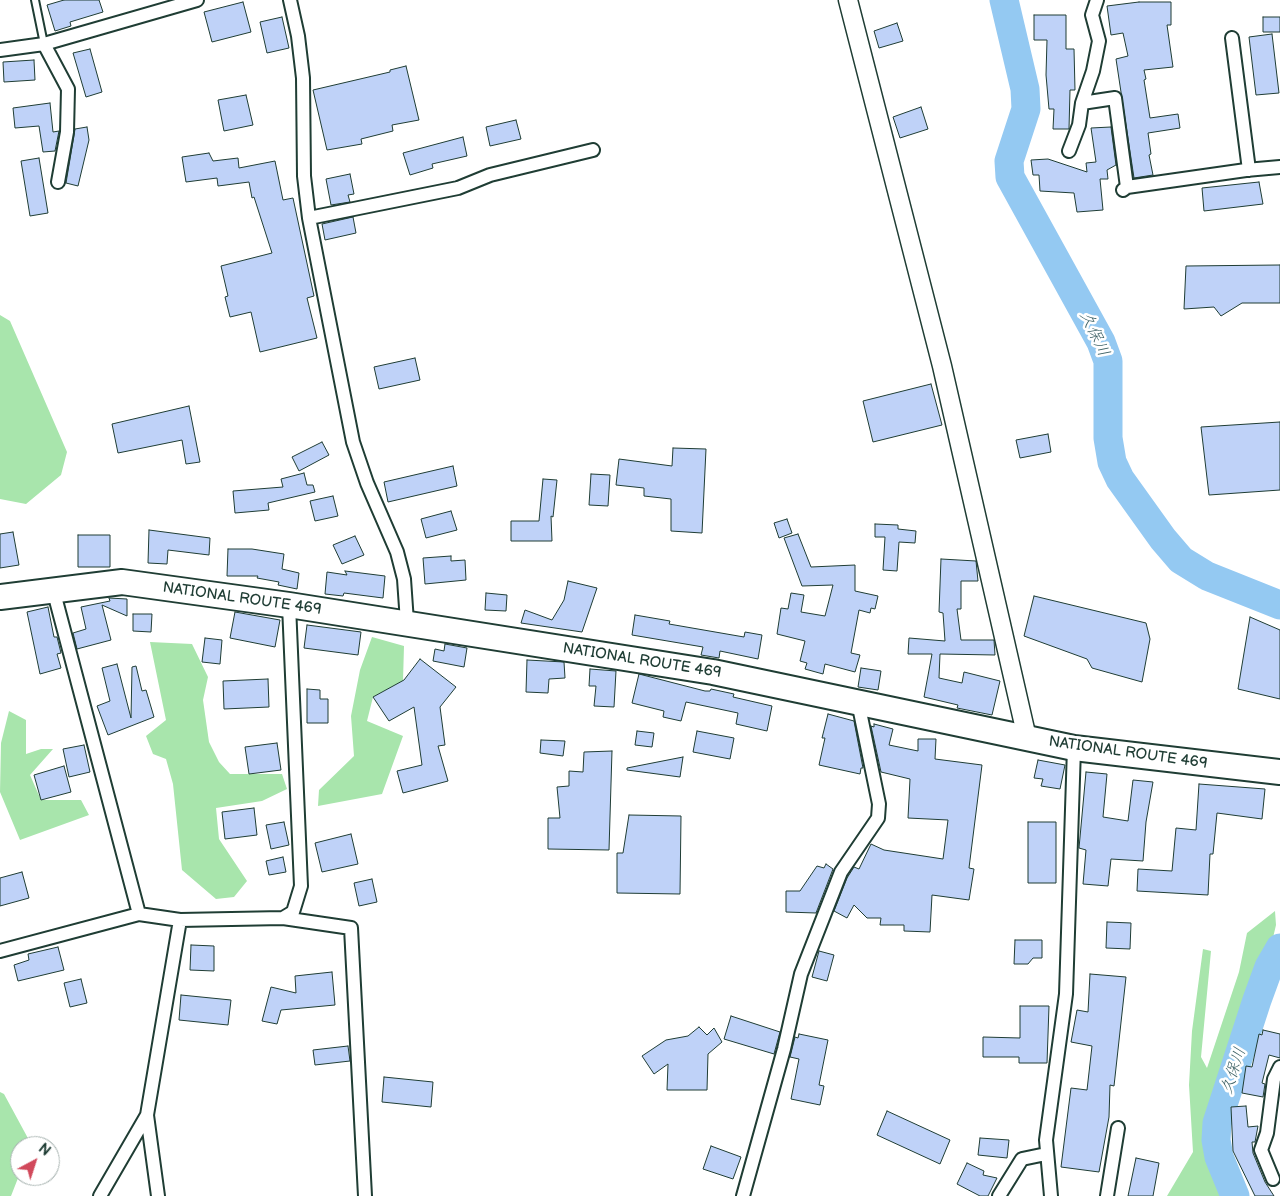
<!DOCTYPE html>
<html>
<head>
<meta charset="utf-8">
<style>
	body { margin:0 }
	#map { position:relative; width:1280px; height:1196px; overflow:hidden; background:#fff; font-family:"Balsamiq Sans",sans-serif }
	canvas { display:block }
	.north { position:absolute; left:10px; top:1136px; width:50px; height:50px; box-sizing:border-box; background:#fff; border:1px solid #a5b1ae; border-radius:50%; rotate:40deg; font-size:14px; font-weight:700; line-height:20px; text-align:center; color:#1f3d34 }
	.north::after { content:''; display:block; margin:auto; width:18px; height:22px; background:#d1495b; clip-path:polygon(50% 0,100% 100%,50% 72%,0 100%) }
</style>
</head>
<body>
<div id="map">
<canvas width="1280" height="1196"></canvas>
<div class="north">N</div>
</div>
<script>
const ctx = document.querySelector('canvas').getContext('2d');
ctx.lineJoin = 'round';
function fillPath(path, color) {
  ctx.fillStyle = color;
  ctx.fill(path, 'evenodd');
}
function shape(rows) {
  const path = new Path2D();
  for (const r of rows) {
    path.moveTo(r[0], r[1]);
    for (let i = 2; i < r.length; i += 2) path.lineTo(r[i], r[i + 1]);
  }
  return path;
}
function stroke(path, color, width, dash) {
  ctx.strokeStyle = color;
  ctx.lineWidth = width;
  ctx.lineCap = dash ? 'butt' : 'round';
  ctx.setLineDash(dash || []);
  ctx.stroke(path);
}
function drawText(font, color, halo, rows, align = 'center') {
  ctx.font = font + ' "Balsamiq Sans","Klee One",sans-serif';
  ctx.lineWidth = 5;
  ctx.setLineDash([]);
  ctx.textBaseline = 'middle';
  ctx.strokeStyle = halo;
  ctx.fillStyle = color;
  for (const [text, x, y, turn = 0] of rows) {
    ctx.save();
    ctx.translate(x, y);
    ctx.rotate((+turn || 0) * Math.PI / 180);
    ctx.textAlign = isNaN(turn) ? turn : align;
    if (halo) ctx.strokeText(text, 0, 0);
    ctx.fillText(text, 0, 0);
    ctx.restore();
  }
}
fillPath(shape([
	[0,315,10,321,67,452,61,475,26,504,0,499],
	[372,637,404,646,403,681,373,697,367,721,403,736,382,794,318,806,319,790,354,756,351,716,360,670],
	[150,642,192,644,208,677,203,700,209,742,219,762,230,774,282,774,287,789,262,801,216,808,219,839,247,881,234,897,216,899,182,870,173,784,166,759,153,754,146,736,166,720],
	[9,711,26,720,26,754,41,749,53,749,30,775,41,800,81,800,89,815,20,840,0,792,1,743],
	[1275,911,1276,925,1272,942,1280,940,1280,966,1259,977,1213,1108,1224,1152,1245,1196,1167,1196,1193,1152,1189,1085,1192,1031,1203,949,1211,951,1201,1057,1207,1068,1239,972,1247,933],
	[0,1092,4,1094,30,1142,29,1146,20,1146,20,1173,11,1196,0,1196]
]), '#a8e5ac');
stroke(shape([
	[1004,0,1025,89,1026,109,1009,161,1010,177,1101,342,1108,361,1108,438,1112,462,1120,479,1163,539,1181,560,1207,576,1280,605],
	[1235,1196,1219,1157,1216,1140,1217,1123,1257,1000,1269,967,1280,948]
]), '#94c9f2', 29);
const building = shape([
	[64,0,99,0,103,12,70,22,71,26,55,31,47,5,64,0],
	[243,2,251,32,212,42,204,12,243,2],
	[1139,2,1171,2,1171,25,1167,25,1173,67,1144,70,1146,79,1144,80,1150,118,1178,114,1180,128,1148,133,1151,154,1149,155,1153,175,1134,178,1116,59,1128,56,1123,33,1111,35,1107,6,1139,2],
	[1034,15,1066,15,1066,49,1074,49,1075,90,1070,90,1069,129,1053,129,1054,109,1049,109,1046,75,1047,40,1034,40,1034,15],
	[282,17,289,48,267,53,260,22,282,17],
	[1263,17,1280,17,1280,32,1263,32,1263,17],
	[897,23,903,41,879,48,874,31,897,23],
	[1272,34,1279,93,1256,95,1249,37,1272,34],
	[90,49,102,92,86,97,73,53,90,49],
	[34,60,35,80,4,82,3,62,34,60],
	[406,66,419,120,392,125,393,131,361,139,362,144,327,150,313,90,390,72,390,70,406,66],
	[246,95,253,125,224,131,218,100,246,95],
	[50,103,53,132,59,131,55,151,43,152,39,126,15,128,13,108,50,103],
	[921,107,928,129,900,138,893,117,921,107],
	[516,120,521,139,490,146,486,127,516,120],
	[87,127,89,140,78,186,66,183,75,129,87,127],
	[1111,127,1116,165,1107,170,1108,179,1100,179,1103,210,1077,212,1074,193,1040,191,1039,175,1033,175,1031,160,1048,159,1087,172,1086,163,1096,162,1091,128,1111,127],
	[463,137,467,156,432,164,433,168,410,175,403,153,463,137],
	[209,153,213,161,238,158,239,168,275,161,283,200,293,198,314,296,307,298,317,338,260,352,251,312,230,317,225,297,228,296,221,266,272,253,254,197,252,198,249,182,218,186,217,178,186,182,182,157,209,153],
	[39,158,48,213,30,216,21,161,39,158],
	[350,174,354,194,348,195,350,202,331,205,326,179,350,174],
	[1259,182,1263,204,1204,211,1202,188,1259,182],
	[353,217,356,233,325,240,322,224,353,217],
	[1280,265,1280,303,1242,303,1221,316,1214,307,1184,309,1186,266,1280,265],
	[415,358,420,380,379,389,374,367,415,358],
	[931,384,942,425,873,442,863,401,931,384],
	[189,406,200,462,186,464,182,440,118,453,112,424,189,406],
	[1280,422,1280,490,1209,495,1201,427,1280,422],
	[1048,434,1051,452,1020,458,1016,440,1048,434],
	[322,442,329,455,299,471,292,457,322,442],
	[673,448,706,449,702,533,671,531,671,499,644,496,644,488,616,485,619,459,672,466,673,448],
	[453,466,457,486,388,502,384,482,453,466],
	[304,473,307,485,313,485,315,492,268,503,269,510,235,513,233,491,283,487,281,479,304,473],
	[591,474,610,475,608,506,589,505,591,474],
	[543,479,557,480,553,517,551,516,552,541,511,541,511,521,539,521,543,479],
	[333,496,338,516,315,521,310,501,333,496],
	[451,511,457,530,426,538,421,519,451,511],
	[787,519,792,533,779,538,774,523,787,519],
	[875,524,898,525,898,529,916,531,915,543,899,542,897,571,883,570,885,537,875,537,875,524],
	[149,530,210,538,209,555,168,550,167,564,148,563,149,530],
	[13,532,19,565,0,568,0,534,13,532],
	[798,534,811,567,855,565,855,591,878,596,875,609,871,608,870,613,859,610,851,653,860,655,855,672,825,664,823,674,805,669,807,663,800,661,805,641,777,634,781,608,788,609,791,593,804,595,801,612,825,616,833,585,802,586,784,538,798,534],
	[78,535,110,535,110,567,78,567,78,535],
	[355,536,364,555,342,564,333,545,355,536],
	[228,549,252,549,284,554,282,569,299,573,297,589,278,585,279,582,257,578,258,576,227,576,228,549],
	[451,556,451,561,465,560,466,580,425,584,423,558,451,556],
	[941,559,976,561,978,581,961,581,961,609,957,609,961,640,994,640,995,655,940,654,939,678,962,683,964,672,1000,681,992,715,957,708,958,705,924,697,932,654,908,654,909,638,945,641,943,613,939,612,941,559],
	[345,571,385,576,383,598,344,593,343,596,325,594,327,572,347,575,345,571],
	[568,581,597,588,582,632,521,623,525,610,552,620,564,600,568,581],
	[486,593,507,595,506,611,485,610,486,593],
	[1034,596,1146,623,1150,639,1142,682,1092,668,1087,659,1024,636,1034,596],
	[109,598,127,599,127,616,102,605,111,640,77,649,73,633,86,629,81,607,110,601,109,598],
	[48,607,54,637,57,637,61,653,57,654,61,668,40,674,27,612,48,607],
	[235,612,280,620,275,647,230,638,235,612],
	[133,614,152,614,151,632,133,631,133,614],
	[635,615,670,621,669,624,744,637,745,632,762,635,758,659,720,651,719,658,701,655,703,647,632,635,635,615],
	[1250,617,1280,630,1280,699,1238,689,1250,617],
	[307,625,361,632,358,655,304,648,307,625],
	[205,638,222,640,220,664,202,662,205,638],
	[445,644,467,648,464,667,433,661,435,649,444,651,445,644],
	[420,659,456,687,440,707,445,745,438,746,448,781,403,793,397,771,422,765,414,707,389,721,373,697,404,680,420,659],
	[527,660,564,662,565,678,549,679,548,693,526,692,527,660],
	[117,664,131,718,132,667,136,666,142,691,146,690,154,717,108,735,97,706,110,701,102,668,117,664],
	[861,668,881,671,878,690,858,687,861,668],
	[590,669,616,671,614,707,594,706,596,686,589,686,590,669],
	[639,674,705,691,710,691,711,689,734,694,733,697,772,706,767,731,736,724,738,713,686,702,681,721,663,717,664,711,632,703,639,674],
	[268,679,269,707,224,709,223,681,268,679],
	[307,689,320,690,320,699,328,699,328,723,307,723,307,689],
	[828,714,854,721,863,768,861,768,860,774,819,765,825,738,822,738,828,714],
	[874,724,893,729,889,745,918,751,918,739,936,739,935,759,982,765,969,868,974,869,969,900,932,895,930,932,904,931,904,925,880,925,881,918,867,918,854,905,847,918,834,911,847,878,854,867,859,869,871,844,884,850,943,859,948,820,908,818,910,779,881,772,871,726,874,727,874,724],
	[637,731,654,733,652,747,635,745,637,731],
	[697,731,734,738,730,759,693,752,697,731],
	[541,740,565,741,563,756,540,753,541,740],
	[277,743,281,770,249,774,245,747,277,743],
	[84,745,90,772,69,777,63,749,84,745],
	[612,751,609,850,548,849,548,818,560,818,557,787,569,786,569,771,583,772,584,752,612,751],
	[683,757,680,777,627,770,627,768,683,757],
	[1038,760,1065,765,1060,789,1041,786,1043,779,1034,778,1038,760],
	[64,766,71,792,41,800,34,775,64,766],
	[1086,772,1107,774,1103,817,1128,821,1133,780,1153,782,1146,822,1143,861,1111,859,1108,886,1083,884,1086,850,1079,848,1086,772],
	[1199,784,1265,789,1262,819,1217,813,1213,854,1210,854,1208,895,1137,891,1138,869,1172,871,1176,828,1196,830,1199,784],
	[254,808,257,835,225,839,222,812,254,808],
	[629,815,681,816,680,894,617,893,617,853,623,853,629,815],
	[284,822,289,845,271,849,266,825,284,822],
	[1028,822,1056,822,1056,883,1028,883,1028,822],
	[351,834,358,864,322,872,315,843,351,834],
	[283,857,286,872,269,875,266,861,283,857],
	[826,864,833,869,816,913,786,912,786,891,800,891,817,866,824,868,826,864],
	[22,872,29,898,0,906,0,878,22,872],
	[372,879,377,902,359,906,354,883,372,879],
	[1107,922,1131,923,1130,949,1106,948,1107,922],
	[1015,940,1042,940,1042,958,1033,958,1028,964,1014,964,1015,940],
	[191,945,214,946,214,971,190,970,191,945],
	[58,947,64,970,18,981,14,965,29,960,28,954,58,947],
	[819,951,834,955,827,981,812,977,819,951],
	[332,972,335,1005,281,1010,277,1024,262,1021,271,987,296,993,295,976,332,972],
	[1090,974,1126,977,1114,1086,1110,1085,1109,1117,1099,1172,1061,1167,1071,1088,1087,1090,1092,1046,1071,1042,1077,1010,1088,1012,1090,974],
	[81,979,87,1003,70,1007,64,983,81,979],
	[181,995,231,1000,228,1025,179,1020,181,995],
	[1020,1006,1049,1006,1047,1063,1019,1063,1019,1057,983,1057,983,1037,1020,1038,1020,1006],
	[731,1016,780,1032,774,1054,724,1039,731,1016],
	[699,1027,707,1035,714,1028,722,1042,708,1054,707,1090,667,1090,668,1064,654,1074,642,1056,666,1040,688,1036,699,1027],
	[1263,1030,1280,1034,1280,1058,1269,1055,1262,1083,1265,1084,1263,1097,1242,1093,1246,1066,1252,1067,1259,1034,1262,1035,1263,1030],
	[799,1034,828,1040,819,1085,824,1086,820,1105,791,1099,799,1059,790,1057,795,1037,798,1038,799,1034],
	[348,1046,350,1061,315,1065,313,1050,348,1046],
	[384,1077,433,1082,431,1107,382,1102,384,1077],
	[1246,1106,1248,1127,1258,1126,1255,1142,1252,1142,1253,1153,1265,1182,1274,1196,1255,1196,1233,1151,1231,1107,1246,1106],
	[887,1111,950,1140,940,1164,877,1135,887,1111],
	[980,1138,1009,1140,1007,1158,978,1155,980,1138],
	[711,1146,741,1157,733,1179,703,1169,711,1146],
	[1136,1158,1159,1163,1153,1196,1128,1196,1136,1158],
	[967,1163,984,1171,983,1175,997,1178,988,1196,980,1196,957,1184,967,1163]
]);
fillPath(building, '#bfd2f8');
stroke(building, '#1f3d34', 1);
const lane = shape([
	[35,0,44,44]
]);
const street = shape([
	[290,0,298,36,303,78,304,176,309,218,353,442,367,483,397,552,404,579,407,622],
	[1097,0,1092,15,1099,41,1093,71,1082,103,1115,98,1127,187],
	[1232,38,1249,170],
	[44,44,68,89,67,132,58,182],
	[0,50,44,44,197,0],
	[1069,151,1079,125,1082,103],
	[1123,190,1127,187,1246,170,1280,167],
	[309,218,458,188,490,175,593,150],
	[53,589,139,914],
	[283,918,351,928,365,1196],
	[0,951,139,914,180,920,283,918,293,912,301,886,289,605],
	[147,1115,158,1196],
	[1273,1179,1261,1150,1267,1133,1274,1079,1280,1067],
	[100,1196,147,1115,180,920],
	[743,1196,784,1049,801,974,841,872,878,818,879,804,858,702],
	[999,1196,1022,1159,1046,1154],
	[1051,1196,1046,1140,1066,994,1074,748],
	[1107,1196,1118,1128]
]);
const secondary = shape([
	[848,0,942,366,1027,738]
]);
const highway = shape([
	[0,597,122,582,289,605,713,672,1074,748,1280,772]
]);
stroke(lane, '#1f3d34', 10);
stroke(street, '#1f3d34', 16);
stroke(secondary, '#1f3d34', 21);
stroke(highway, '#1f3d34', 28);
stroke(lane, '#fff', 6);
stroke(street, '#fff', 12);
stroke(secondary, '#fff', 18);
stroke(highway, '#fff', 24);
drawText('15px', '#1f3d34', '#fff', [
	["NATIONAL ROUTE 469",242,599,8],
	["NATIONAL ROUTE 469",642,661,9],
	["NATIONAL ROUTE 469",1128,753,8]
]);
drawText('italic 16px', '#3c6064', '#fff', [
	["久保川",1094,334,65],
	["久保川",1234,1071,-72]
]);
</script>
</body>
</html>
